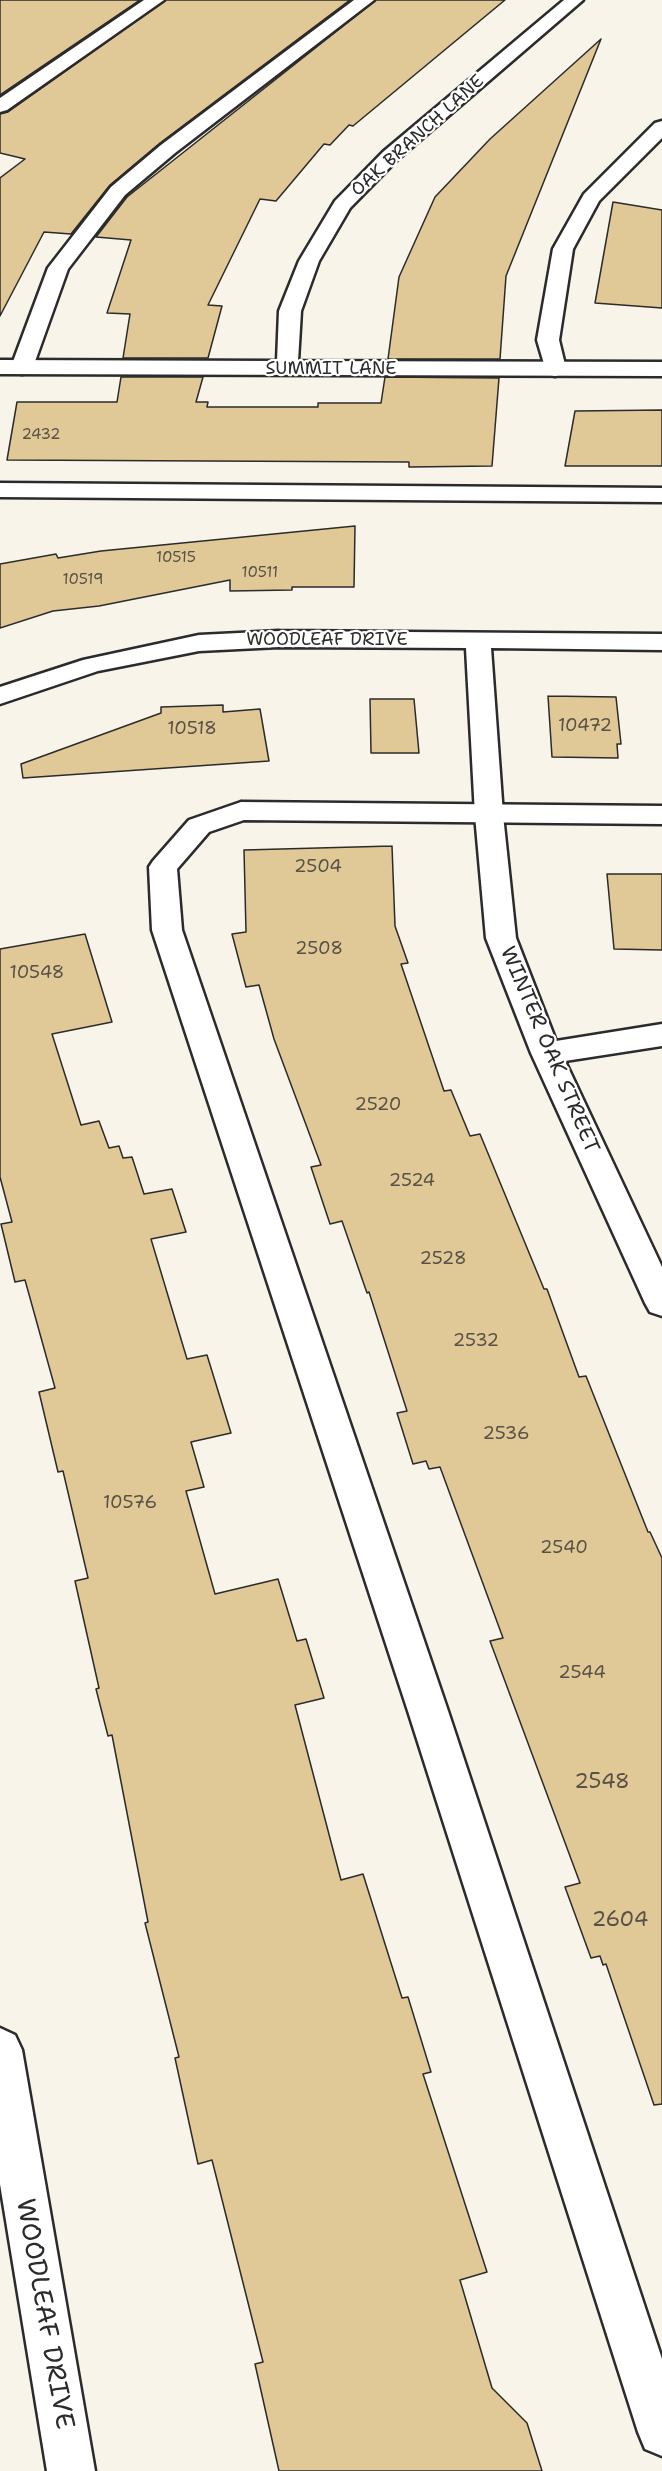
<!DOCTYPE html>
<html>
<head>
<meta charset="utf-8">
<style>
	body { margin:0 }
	canvas { display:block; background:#f9f4ea }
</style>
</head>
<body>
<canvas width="662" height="2471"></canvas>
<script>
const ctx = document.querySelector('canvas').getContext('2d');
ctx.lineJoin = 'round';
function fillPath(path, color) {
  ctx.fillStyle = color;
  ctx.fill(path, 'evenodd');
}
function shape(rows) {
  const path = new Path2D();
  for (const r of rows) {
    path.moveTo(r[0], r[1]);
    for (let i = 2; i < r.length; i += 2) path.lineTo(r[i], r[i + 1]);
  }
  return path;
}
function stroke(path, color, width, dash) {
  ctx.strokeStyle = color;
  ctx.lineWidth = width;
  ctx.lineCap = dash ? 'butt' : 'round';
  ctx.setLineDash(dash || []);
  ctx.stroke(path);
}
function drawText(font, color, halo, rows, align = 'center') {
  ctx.font = font + ' "Shantell Sans",sans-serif';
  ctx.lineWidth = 4.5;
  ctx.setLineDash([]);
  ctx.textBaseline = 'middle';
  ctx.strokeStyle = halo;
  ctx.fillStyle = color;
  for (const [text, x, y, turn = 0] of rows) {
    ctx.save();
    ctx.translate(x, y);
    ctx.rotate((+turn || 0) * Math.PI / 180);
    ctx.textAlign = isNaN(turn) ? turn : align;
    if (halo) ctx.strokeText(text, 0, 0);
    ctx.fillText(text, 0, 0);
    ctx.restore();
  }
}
const building = shape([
	[0,0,140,0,0,95,0,0],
	[166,0,350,0,160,143,110,185,71,234,44,232,0,316,0,178,25,159,0,153,0,114,8,112,166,0],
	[376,0,505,0,353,126,349,125,330,145,324,144,276,201,260,199,208,305,222,306,208,358,123,358,130,314,107,313,131,240,96,237,127,197,376,0],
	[601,39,506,276,500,359,388,359,399,277,435,197,490,139,601,39],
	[613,202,662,210,662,308,595,303,613,202],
	[121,377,203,377,196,402,208,402,207,407,318,407,318,403,381,403,385,377,499,378,492,466,409,467,409,462,7,460,17,402,117,402,121,377],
	[662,410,662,466,565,466,575,411,662,410],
	[355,526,354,587,292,587,292,590,230,591,230,580,99,606,53,611,0,628,0,564,56,554,58,558,101,551,355,526],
	[548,696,616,697,621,744,617,744,618,758,552,757,548,696],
	[370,699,414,699,419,753,371,753,370,699],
	[223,705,223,712,260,709,269,761,23,778,21,764,161,713,161,707,223,705],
	[392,846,395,926,408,963,401,964,444,1091,451,1090,470,1136,480,1134,544,1289,547,1289,579,1377,586,1376,648,1532,650,1532,662,1558,662,2104,654,2105,606,1964,603,1965,600,1956,591,1958,565,1887,580,1883,490,1641,503,1638,440,1467,429,1469,426,1461,413,1464,397,1413,407,1411,369,1292,367,1293,342,1221,330,1224,311,1167,321,1165,274,1039,259,985,246,987,232,934,246,932,244,850,392,846],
	[607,874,662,874,662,950,614,949,607,874],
	[85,934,112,1022,52,1034,81,1125,99,1121,109,1148,119,1146,123,1158,132,1157,144,1194,172,1189,186,1232,151,1239,187,1359,207,1355,231,1433,191,1442,204,1487,186,1491,215,1594,278,1579,297,1641,306,1639,324,1698,295,1705,341,1880,363,1874,402,1998,408,1997,431,2072,423,2074,487,2272,460,2280,492,2388,527,2423,542,2471,279,2471,255,2364,263,2362,212,2160,198,2164,175,2058,179,2057,145,1923,148,1922,112,1735,108,1736,96,1689,99,1688,75,1581,88,1578,63,1471,58,1472,39,1392,55,1388,25,1280,15,1282,1,1224,12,1222,0,1177,0,949,85,934]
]);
fillPath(building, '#e1c897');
stroke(building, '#2b2b2b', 1.5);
const lane = shape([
	[354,0,374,0,175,153,125,195,68,269,33,367,30,372,22,374,14,372,11,367,48,268,111,187,161,145,354,0],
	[662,121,662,138,599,201,573,249,559,340,566,369,563,374,555,376,547,374,537,340,553,249,584,194,655,123,662,121],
	[0,483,662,488,662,502,0,497,0,483],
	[241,802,662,806,662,824,244,820,209,832,177,869,182,930,448,1711,662,2359,662,2456,645,2449,638,2432,408,1711,152,930,149,867,153,861,189,820,241,802]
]);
const street = shape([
	[144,0,164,0,7,110,0,112,0,98,144,0],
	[564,0,583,0,397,160,350,208,319,261,301,311,298,361,662,362,662,376,0,374,0,360,277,361,279,311,299,261,335,201,383,152,564,0],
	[279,631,662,634,662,650,491,648,503,815,516,938,556,1041,662,1024,662,1046,565,1061,662,1267,662,1316,650,1312,645,1303,531,1053,486,938,475,815,466,648,279,647,199,651,98,671,0,704,0,687,83,660,199,635,279,631],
	[0,2028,15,2035,22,2050,95,2471,47,2471,0,2184,0,2028]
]);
stroke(lane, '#2b2b2b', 5);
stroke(street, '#2b2b2b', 5);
fillPath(lane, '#fff');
fillPath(street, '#fff');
drawText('15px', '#585246', null, [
	["2432",41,435],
	["10515",176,558],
	["10511",260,573],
	["10519",83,580]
]);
drawText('18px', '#2b2b2b', '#fff', [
	["OAK BRANCH LANE",418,136,-42],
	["SUMMIT LANE",331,369],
	["WOODLEAF DRIVE",327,640]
]);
drawText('18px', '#585246', null, [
	["10472",585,726],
	["10518",192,729],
	["2504",318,867],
	["2508",319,949],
	["10548",37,973],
	["2520",378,1105],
	["2524",412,1181],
	["2528",443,1259],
	["2532",476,1341],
	["2536",506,1434],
	["10576",130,1503],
	["2540",564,1548],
	["2544",582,1673]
]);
drawText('21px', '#2b2b2b', '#fff', [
	["WINTER OAK STREET",549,1050,67]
]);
drawText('21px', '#585246', null, [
	["2548",602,1783],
	["2604",620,1921]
]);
drawText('26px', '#2b2b2b', '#fff', [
	["WOODLEAF DRIVE",44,2314,80]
]);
</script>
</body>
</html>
